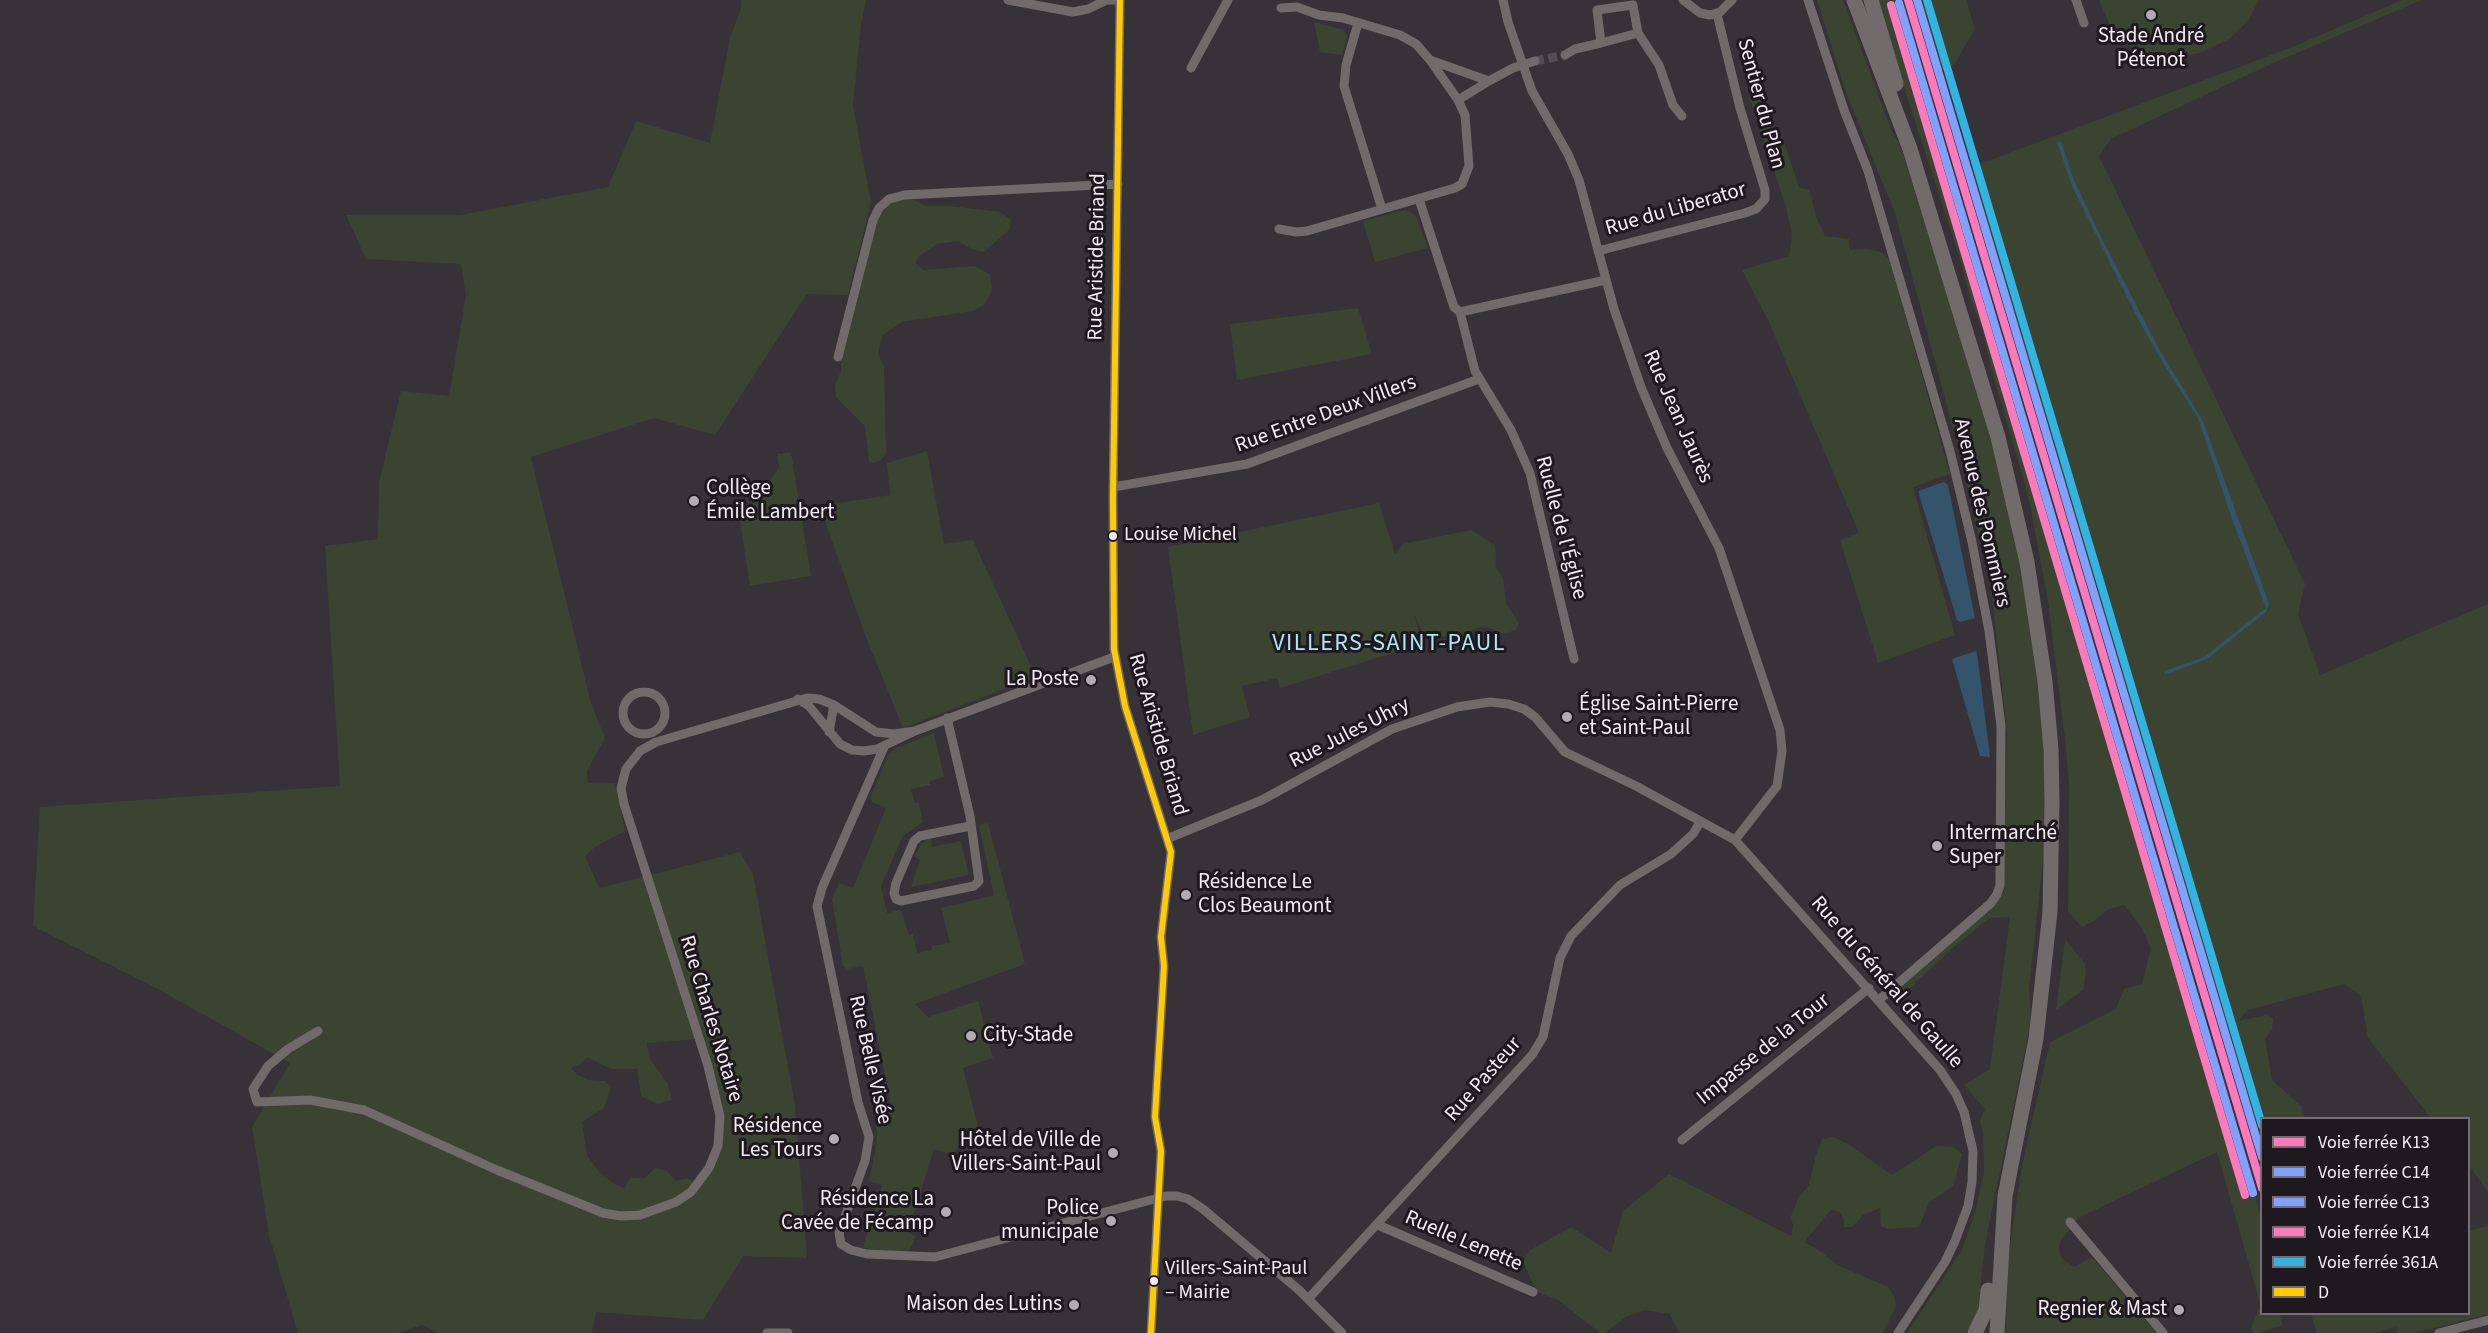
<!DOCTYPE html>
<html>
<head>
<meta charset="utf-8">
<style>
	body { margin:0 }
	#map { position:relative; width:2488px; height:1333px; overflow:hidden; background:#373237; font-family:"Source Sans 3",sans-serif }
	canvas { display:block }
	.legend { position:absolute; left:2260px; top:1117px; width:210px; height:198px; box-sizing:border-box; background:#1e191e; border:2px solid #746e74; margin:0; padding:8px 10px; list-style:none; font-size:18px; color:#f4edf4 }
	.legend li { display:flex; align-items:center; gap:12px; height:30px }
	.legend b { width:30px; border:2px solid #746e74 }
</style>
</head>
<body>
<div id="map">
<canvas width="2488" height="1333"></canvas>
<ul class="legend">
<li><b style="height:8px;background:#fc7aba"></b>Voie ferrée K13</li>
<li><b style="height:8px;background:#80a1ff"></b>Voie ferrée C14</li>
<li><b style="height:8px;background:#80a1ff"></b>Voie ferrée C13</li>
<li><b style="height:8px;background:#fc7aba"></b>Voie ferrée K14</li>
<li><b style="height:8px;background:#33b3df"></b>Voie ferrée 361A</li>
<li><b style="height:8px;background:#ffc904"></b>D</li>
</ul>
</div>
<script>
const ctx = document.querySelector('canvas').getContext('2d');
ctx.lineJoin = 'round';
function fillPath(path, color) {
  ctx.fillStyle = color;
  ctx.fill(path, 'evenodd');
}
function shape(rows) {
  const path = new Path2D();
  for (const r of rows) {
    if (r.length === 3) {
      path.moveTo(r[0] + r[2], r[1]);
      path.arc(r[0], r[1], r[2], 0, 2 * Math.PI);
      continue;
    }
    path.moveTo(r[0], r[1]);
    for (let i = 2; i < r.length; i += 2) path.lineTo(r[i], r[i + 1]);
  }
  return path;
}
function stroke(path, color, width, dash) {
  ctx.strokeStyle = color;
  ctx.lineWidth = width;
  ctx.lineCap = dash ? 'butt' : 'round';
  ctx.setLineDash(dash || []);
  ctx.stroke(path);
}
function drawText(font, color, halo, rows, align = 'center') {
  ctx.font = font + ' "Source Sans 3",sans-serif';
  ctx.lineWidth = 6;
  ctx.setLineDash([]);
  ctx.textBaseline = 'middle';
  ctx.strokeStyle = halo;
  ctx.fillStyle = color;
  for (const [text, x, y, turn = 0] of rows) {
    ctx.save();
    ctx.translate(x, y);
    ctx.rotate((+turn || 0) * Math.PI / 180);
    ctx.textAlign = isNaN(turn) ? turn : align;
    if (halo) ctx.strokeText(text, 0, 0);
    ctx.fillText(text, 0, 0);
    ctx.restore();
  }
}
fillPath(shape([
	[741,0,866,0,861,25,853,106,871,202,848,295,807,294,715,435,654,418,531,457,591,703,605,738,587,771,588,783,615,783,625,831,595,847,585,856,599,888,740,852,753,874,795,1105,807,1258,743,1256,703,1320,596,1312,592,1333,440,1333,422,1325,397,1333,298,1333,269,1235,252,1127,290,1063,156,988,33,926,40,807,340,786,325,546,378,539,379,482,401,391,449,396,466,295,461,264,366,259,346,215,460,215,608,187,636,121,710,143,730,38,741,8],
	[699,1039,720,1126,703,1176,697,1184,687,1178,676,1181,667,1171,655,1168,645,1178,631,1178,624,1188,614,1184,599,1172,587,1155,582,1122,604,1108,611,1087,605,1081,589,1080,578,1075,571,1068,580,1064,587,1057,611,1069,637,1069,641,1096,658,1104,672,1100,668,1084,649,1057,647,1043],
	[1817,0,1843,0,1892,132,1899,143,1930,234,2000,468,2025,579,2041,704,2047,824,2029,987,2031,1022,1985,1244,1978,1310,1973,1326,1965,1333,1907,1333,1962,1250,1976,1209,1984,1172,1983,1133,1980,1121,1985,1109,1964,1085,1990,1069,2010,917,1990,918,1955,946,1898,999,1894,994,2003,894,2007,733,1992,597,1964,469,1895,213,1846,93],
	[1879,0,1903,0,1983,277,2261,1216,2262,1314,2279,1314,2283,1325,2258,1333,2253,1333,2251,1328,2260,1307,2256,1289,2217,1152,2078,1218,2061,1240,2059,1247,2061,1258,2074,1267,2092,1257,2156,1333,2006,1333,2007,1266,2022,1166,2050,1042,2116,1009,2124,989,2142,984,2151,948,2141,927,2124,905,2107,910,2094,921,2082,927,2068,912,2069,785,2065,739,2048,601,2028,495,1991,368,1982,329,1970,298,1959,256,1888,39],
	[1918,0,1966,0,1975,29,1954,65,1940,71],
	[2099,0,2259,0,2247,22,2229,39,2200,53,2174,57,2148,55,2127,45,2110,26],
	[2402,0,2422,0,2273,63,2111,139,2099,156,2305,584,2298,614,2320,675,2488,604,2488,1191,2469,1166,2468,1118,2431,1118,2368,1038,2361,996,2345,984,2248,1010,2238,1021,2267,1015,2273,1019,2272,1030,2265,1039,2272,1080,2301,1106,2305,1118,2262,1118,2261,1146,2083,559,1969,168,2290,48],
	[1314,22,1344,30,1347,37,1342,55,1320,52],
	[1754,95,1756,100,1762,99,1763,102,1757,109,1759,118,1768,124,1776,134,1782,136,1799,187,1809,190,1817,219,1825,236,1849,239,1850,250,1868,249,1883,253,1889,259,1950,474,1913,487,1955,635,1878,663,1840,540,1859,533,1768,320,1742,270,1789,256,1792,235,1786,207,1749,97],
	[904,195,926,206,950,206,1000,212,1011,220,1010,229,984,252,972,249,958,241,937,244,918,257,916,263,923,270,974,266,990,274,992,291,984,305,972,311,902,322,883,335,878,353,884,367,886,454,881,460,873,463,869,461,865,426,836,397,835,385,841,371,841,345,879,208],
	[1401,211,1408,211,1416,216,1428,248,1375,262,1363,221],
	[1358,308,1372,354,1237,380,1230,324],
	[927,451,944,544,973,540,1036,677,903,728,865,635,820,506,890,495,887,463],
	[791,452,811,576,750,586,740,522,779,468,777,454],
	[1379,503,1395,554,1403,544,1471,530,1495,545,1496,569,1503,578,1506,603,1519,624,1516,630,1503,634,1484,626,1464,634,1433,638,1422,631,1414,614,1422,644,1280,688,1277,678,1242,686,1250,717,1193,735,1168,547],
	[934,733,944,777,930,781,930,785,911,789,915,803,919,803,923,822,903,836,881,886,887,913,901,910,909,935,913,934,917,953,932,950,931,946,950,943,941,908,994,895,979,825,988,823,1025,964,915,1004,928,1017,978,1001,993,1058,963,1068,983,1146,973,1150,958,1146,956,1152,951,1154,934,1149,908,1233,916,1236,910,1249,906,1252,869,1249,863,1247,882,1185,869,1181,876,1146,877,1107,891,1104,863,966,847,969,843,966,832,899,839,883,853,888,886,808,872,802,870,798,888,755,896,748],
	[931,838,932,847,961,841,969,875,911,887,920,860,914,856,922,843],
	[2065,939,2085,964,2086,971,2083,990,2056,1010],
	[1833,1137,1848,1144,1892,1175,1936,1146,1953,1147,1962,1154,1953,1186,1929,1202,1919,1227,1887,1229,1881,1226,1880,1208,1863,1215,1852,1227,1844,1227,1844,1219,1839,1211,1831,1210,1804,1242,1819,1250,1837,1265,1888,1287,1894,1296,1896,1306,1883,1333,1679,1333,1670,1314,1644,1310,1626,1317,1604,1333,1600,1333,1558,1300,1537,1292,1523,1262,1530,1250,1571,1227,1611,1253,1623,1211,1669,1174,1791,1236,1793,1226,1791,1216,1798,1198,1809,1185,1816,1155,1822,1139],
	[2488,1226,2488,1314,2415,1333,2398,1333,2396,1327,2374,1333,2317,1333,2311,1314,2468,1314,2469,1231]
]), '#3a4431');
fillPath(shape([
	[2061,141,2073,178,2100,235,2159,349,2203,421,2269,604,2266,612,2207,659,2165,675,2164,671,2204,657,2266,608,2232,519,2198,418,2163,363,2136,315,2072,186,2057,142],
	[1944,482,1948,485,1975,618,1960,622,1957,620,1918,491],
	[1976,651,1977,653,1990,757,1980,756,1952,659]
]), '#33546b');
stroke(shape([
	[1535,61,1565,55]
]), '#534e53', 9, [9, 4.5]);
stroke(shape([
	[1008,0,1073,12,1088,9,1107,0,1120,0,1113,499,1114,649,1125,706,1171,852,1161,937,1164,966,1155,1117,1161,1151,1151,1333],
	[1503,0,1508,22,1532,91,1568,154,1579,180,1614,309,1641,387,1667,448,1719,548,1780,730,1782,751,1777,786,1735,840],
	[1683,0,1700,13,1710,15,1720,12,1732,0],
	[1808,0,1844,110,1868,171,1950,451,1972,542,1989,631,2001,726,2000,885,1997,894,1991,903,1879,1000],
	[2076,0,2084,23],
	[1281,8,1297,7,1319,15,1343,18,1400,35,1416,44,1430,60,1489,81,1513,68,1535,61],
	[1358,23,1346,65,1344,86,1382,209],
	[1638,33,1601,43,1597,10,1633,5,1638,33,1659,65,1673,105,1682,116],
	[1565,55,1575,49,1601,43],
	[1191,68,1228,0],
	[1458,100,1489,81],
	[1419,199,1454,307,1460,312,1475,371,1511,430,1530,473,1574,659],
	[1279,229,1296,232,1307,231,1455,188,1462,184,1469,166,1465,115,1458,100,1430,60],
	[1598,251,1745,213,1756,209,1765,199,1765,190,1740,108,1717,14],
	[1460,312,1606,280],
	[838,357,873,220,879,208,889,199,904,195,1118,184],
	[1113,487,1247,464,1479,379],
	[644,713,21],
	[798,699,809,706,840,744,852,750,864,751,877,749,915,731,1114,657],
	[947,718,970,816,979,881,974,886,901,901,896,899,894,893,896,883,914,841,920,836,970,826],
	[829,732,834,705],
	[885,745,822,888,817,906,858,1102,869,1137,865,1161,839,1233,841,1244,851,1250,867,1254,935,1257,1166,1196,1177,1196,1188,1199,1203,1209,1299,1290,1342,1333],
	[1169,838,1262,800,1392,729,1457,707,1490,702,1508,704,1524,709,1535,717,1565,752,1636,786,1735,840,1940,1070,1956,1094,1964,1112,1973,1151,1972,1182,1968,1206,1955,1241,1945,1262,1898,1333],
	[318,1031,288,1049,268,1066,253,1089,257,1102,310,1100,364,1110,497,1170,603,1213,621,1216,640,1215,676,1202,691,1192,709,1168,718,1146,720,1116,708,1066,624,804,621,788,626,769,640,751,656,742,807,698,819,699,834,705,876,732,894,734,915,731],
	[1682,1140,1869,988],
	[2070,1222,2163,1333],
	[1378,1225,1533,1292],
	[1309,1298,1532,1055,1543,1037,1560,958,1571,936,1620,885,1671,854,1693,834,1700,822],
	[767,1333,788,1333],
	[2439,1333,2488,1320]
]), '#716a6a', 9);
stroke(shape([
	[1854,0,1910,149,1998,437,2027,562,2045,681,2051,750,2052,802,2050,912,2036,1039,2005,1196,1997,1333],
	[1871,0,1896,84],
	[1975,1333,1986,1310,1988,1290]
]), '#726b6b', 15);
stroke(shape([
	[1120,0,1113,499,1114,649,1125,706,1171,852,1161,937,1164,966,1155,1117,1161,1151,1151,1333]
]), '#ffc904', 6);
stroke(shape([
	[1908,0,2262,1188]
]), '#fc7aba', 8);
stroke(shape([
	[1899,3,2253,1193]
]), '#80a1ff', 8);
stroke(shape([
	[1917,0,2262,1157]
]), '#80a1ff', 8);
stroke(shape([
	[1891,5,2245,1195]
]), '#fc7aba', 8);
stroke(shape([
	[1927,0,2262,1125]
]), '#33b3df', 8);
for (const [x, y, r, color] of [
	[2151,15,6,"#b2acb2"],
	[694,501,6,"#b2acb2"],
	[1113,536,5,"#f4edf4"],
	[1091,680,6,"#b2acb2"],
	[1567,717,6,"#b2acb2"],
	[1937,846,6,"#b2acb2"],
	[1186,895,6,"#b2acb2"],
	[971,1036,6,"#b2acb2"],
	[834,1139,6,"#b2acb2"],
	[1113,1153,6,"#b2acb2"],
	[946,1212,6,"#b2acb2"],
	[1111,1221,6,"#b2acb2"],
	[1154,1281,5,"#f4edf4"],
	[1074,1305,6,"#b2acb2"],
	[2179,1310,6,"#b2acb2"]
]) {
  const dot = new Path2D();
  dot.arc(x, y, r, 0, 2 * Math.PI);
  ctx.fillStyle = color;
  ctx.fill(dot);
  stroke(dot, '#1e191e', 2);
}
drawText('20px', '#f4edf4', '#1e191e', [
	["Louise Michel",1124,536],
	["Villers-Saint-Paul",1165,1270],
	["– Mairie",1165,1294]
], 'left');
drawText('21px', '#f4edf4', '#1e191e', [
	["Stade André",2151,37,"center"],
	["Pétenot",2151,61,"center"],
	["Collège",706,489,"left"],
	["Émile Lambert",706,513,"left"],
	["La Poste",1079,680],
	["Église Saint-Pierre",1579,705,"left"],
	["et Saint-Paul",1579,729,"left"],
	["Intermarché",1949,834,"left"],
	["Super",1949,858,"left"],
	["Résidence Le",1198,883,"left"],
	["Clos Beaumont",1198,907,"left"],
	["City-Stade",983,1036,"left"],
	["Résidence",822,1127],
	["Les Tours",822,1151],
	["Hôtel de Ville de",1101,1141],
	["Villers-Saint-Paul",1101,1165],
	["Résidence La",934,1200],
	["Cavée de Fécamp",934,1224],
	["Police",1099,1209],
	["municipale",1099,1233],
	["Maison des Lutins",1062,1305],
	["Regnier & Mast",2167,1310]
], 'right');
drawText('21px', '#f4edf4', '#1e191e', [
	["Sentier du Plan",1760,104,75],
	["Rue du Liberator",1676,210,-16],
	["Rue Aristide Briand",1098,257,-89],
	["Rue Entre Deux Villers",1326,415,-20],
	["Rue Jean Jaurès",1677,417,66],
	["Avenue des Pommiers",1981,513,77],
	["Ruelle de l'Église",1560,528,75],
	["Rue Jules Uhry",1350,734,-27],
	["Rue Aristide Briand",1157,735,74],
	["Rue du Général de Gaulle",1886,983,49],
	["Rue Charles Notaire",710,1019,73],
	["Impasse de la Tour",1764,1050,-39],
	["Rue Belle Visée",869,1060,77],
	["Rue Pasteur",1484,1080,-49],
	["Ruelle Lenette",1463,1242,23]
]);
ctx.letterSpacing = '1.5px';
drawText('24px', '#afe6f6', '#1e191e', [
	["VILLERS-SAINT-PAUL",1389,645]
]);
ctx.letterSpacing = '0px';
</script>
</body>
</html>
